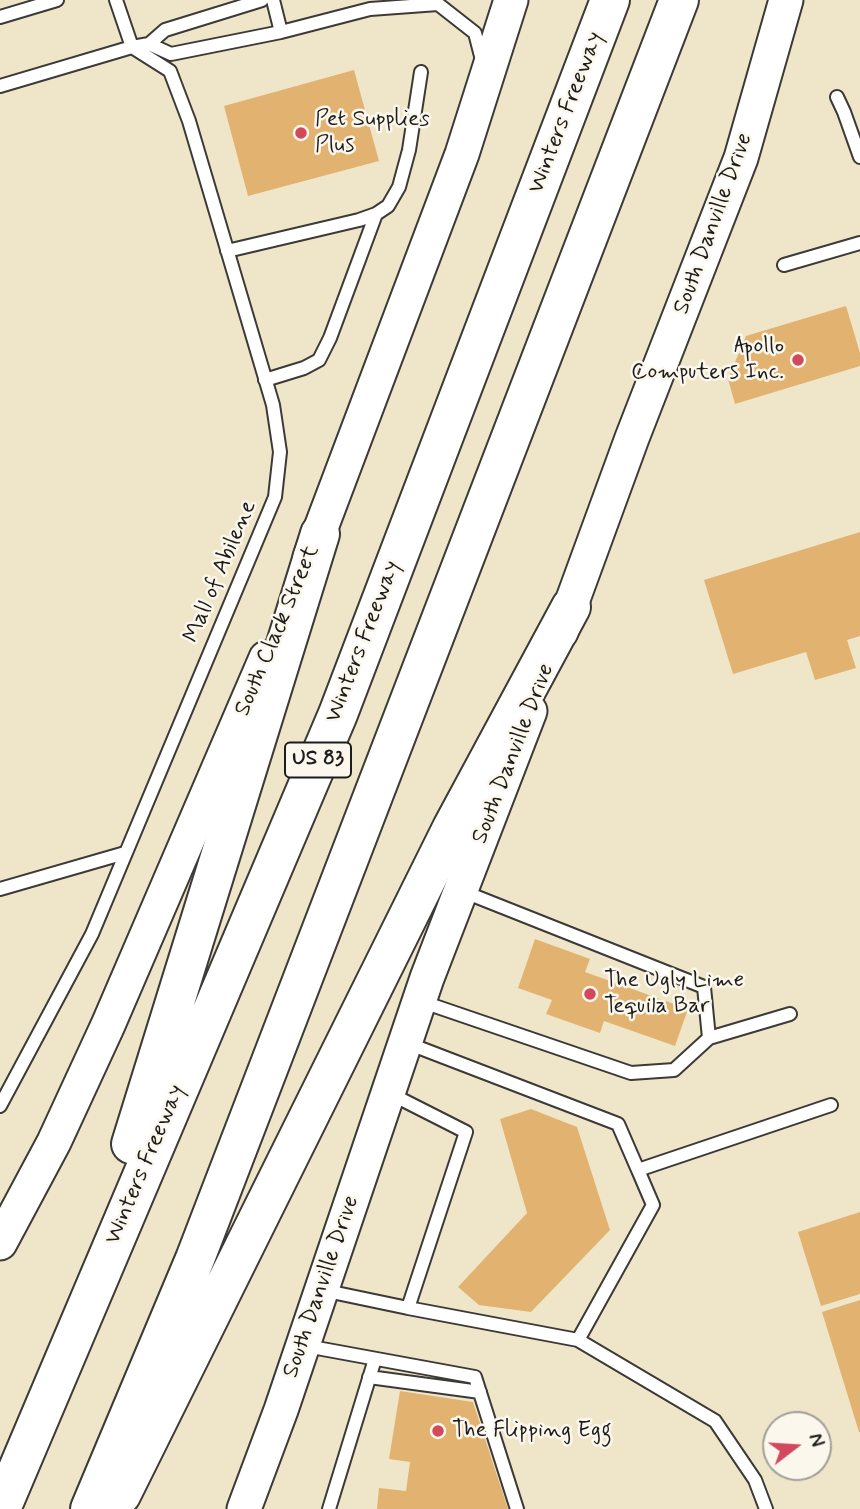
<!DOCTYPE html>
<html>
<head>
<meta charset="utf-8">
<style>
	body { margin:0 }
	#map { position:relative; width:860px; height:1509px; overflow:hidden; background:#efe6c9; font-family:Mynerve,sans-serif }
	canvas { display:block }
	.north { position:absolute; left:762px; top:1411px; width:70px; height:70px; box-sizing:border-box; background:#fbf7ec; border:2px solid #a29f99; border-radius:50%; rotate:73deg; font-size:19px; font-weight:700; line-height:28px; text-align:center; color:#1c1c1c }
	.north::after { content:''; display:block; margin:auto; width:24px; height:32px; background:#d1495b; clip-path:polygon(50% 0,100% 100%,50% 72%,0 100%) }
</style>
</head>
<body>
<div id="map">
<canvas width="860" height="1509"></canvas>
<div class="north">N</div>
</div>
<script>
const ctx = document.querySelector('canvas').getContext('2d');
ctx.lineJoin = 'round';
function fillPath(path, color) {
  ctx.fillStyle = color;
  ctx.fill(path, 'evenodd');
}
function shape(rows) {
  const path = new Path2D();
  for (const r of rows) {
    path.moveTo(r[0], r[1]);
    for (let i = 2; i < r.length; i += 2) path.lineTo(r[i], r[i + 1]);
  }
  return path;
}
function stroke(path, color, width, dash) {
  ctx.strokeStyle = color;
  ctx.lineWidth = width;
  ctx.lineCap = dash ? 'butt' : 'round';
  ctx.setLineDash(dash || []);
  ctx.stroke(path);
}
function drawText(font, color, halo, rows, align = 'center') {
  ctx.font = font + ' Mynerve,sans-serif';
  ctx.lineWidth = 5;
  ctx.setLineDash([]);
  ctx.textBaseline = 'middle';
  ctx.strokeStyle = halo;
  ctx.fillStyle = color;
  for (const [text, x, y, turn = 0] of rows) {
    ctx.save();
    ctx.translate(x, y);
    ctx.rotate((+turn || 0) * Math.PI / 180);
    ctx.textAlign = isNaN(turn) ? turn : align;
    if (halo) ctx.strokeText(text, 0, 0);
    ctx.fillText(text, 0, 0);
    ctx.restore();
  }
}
fillPath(shape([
	[354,70,379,161,248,196,224,106],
	[846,306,860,353,860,366,735,404,728,379,746,336],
	[860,532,860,636,847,640,856,668,815,680,806,652,733,674,704,580],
	[535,939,590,959,585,972,688,1009,675,1046,604,1021,600,1033,546,1014,552,1000,518,988],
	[531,1109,577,1127,610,1230,531,1312,479,1305,458,1287,527,1213,500,1119],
	[860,1212,860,1294,821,1306,798,1232],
	[860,1300,860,1432,859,1432,822,1312],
	[400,1391,473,1402,508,1509,377,1509,379,1488,406,1491,410,1462,389,1459]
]), '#e2b370');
const lane = shape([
	[116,0,132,47],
	[273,0,281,32],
	[0,17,57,0],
	[149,44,171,54,281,32,370,9,438,4,475,33,482,60],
	[0,86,132,47,149,44,165,30,262,0],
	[837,97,844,112,860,157],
	[227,251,359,220,376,214,388,206,399,187,409,150,421,72],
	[784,265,860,243],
	[265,380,304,368,319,360,330,338,376,214],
	[0,889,125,853],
	[420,1001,631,1073,674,1070,709,1038,704,987,462,891],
	[709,1038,790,1014],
	[407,1043,618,1124,638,1170],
	[0,1106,92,934,275,497,280,452,273,405,189,121,170,71,132,47],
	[322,1290,408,1308,466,1132,389,1093],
	[408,1308,578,1340,653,1205,638,1170,831,1105],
	[578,1340,715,1421,755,1480,766,1509],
	[306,1346,475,1377,517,1509],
	[369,1377,480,1392],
	[329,1509,375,1359]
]);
const secondary = shape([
	[310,557,462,154,511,0],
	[561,632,632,438,741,158,786,0],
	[0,1243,54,1142,108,1025,266,658],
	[244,1509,281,1410,427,978,530,711]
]);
const highway = shape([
	[131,1144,320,534],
	[121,1495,452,828,571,607],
	[1,1509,338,714,610,0],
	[90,1509,195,1259,679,0]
]);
stroke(lane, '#3c3a36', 16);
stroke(secondary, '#3c3a36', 37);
stroke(highway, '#3c3a36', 42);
stroke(lane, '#fff', 12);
stroke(secondary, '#fff', 33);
stroke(highway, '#fff', 38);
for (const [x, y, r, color] of [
	[301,133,7,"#d1495b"],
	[798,360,7,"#d1495b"],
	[590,994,7,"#d1495b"],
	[438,1431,7,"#d1495b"]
]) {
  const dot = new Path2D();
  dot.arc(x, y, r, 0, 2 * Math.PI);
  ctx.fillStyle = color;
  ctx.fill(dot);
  stroke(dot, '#fbf7ec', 2.5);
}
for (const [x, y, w] of [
	[318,760,66]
]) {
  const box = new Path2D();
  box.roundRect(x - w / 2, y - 17.5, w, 35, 5);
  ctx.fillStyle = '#fbf7ec';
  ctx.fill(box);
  stroke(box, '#1c1c1c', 2);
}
drawText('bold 21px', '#1c1c1c', null, [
	["US 83",318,760]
]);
drawText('23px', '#1c1c1c', '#fbf7ec', [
	["Winters Freeway",567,113,-69],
	["South Danville Drive",714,224,-70],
	["Mall of Abilene",221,572,-67],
	["South Clack Street",278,631,-67],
	["Winters Freeway",364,642,-69],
	["South Danville Drive",514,754,-69],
	["Winters Freeway",146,1165,-67],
	["South Danville Drive",322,1287,-71]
]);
drawText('23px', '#1c1c1c', '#fbf7ec', [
	["Pet Supplies",315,120],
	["Plus",315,146],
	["Apollo",784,347,"right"],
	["Computers Inc.",784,373,"right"],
	["The Ugly Lime",604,981],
	["Tequila Bar",604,1007],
	["The Flipping Egg",452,1431]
], 'left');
</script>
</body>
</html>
